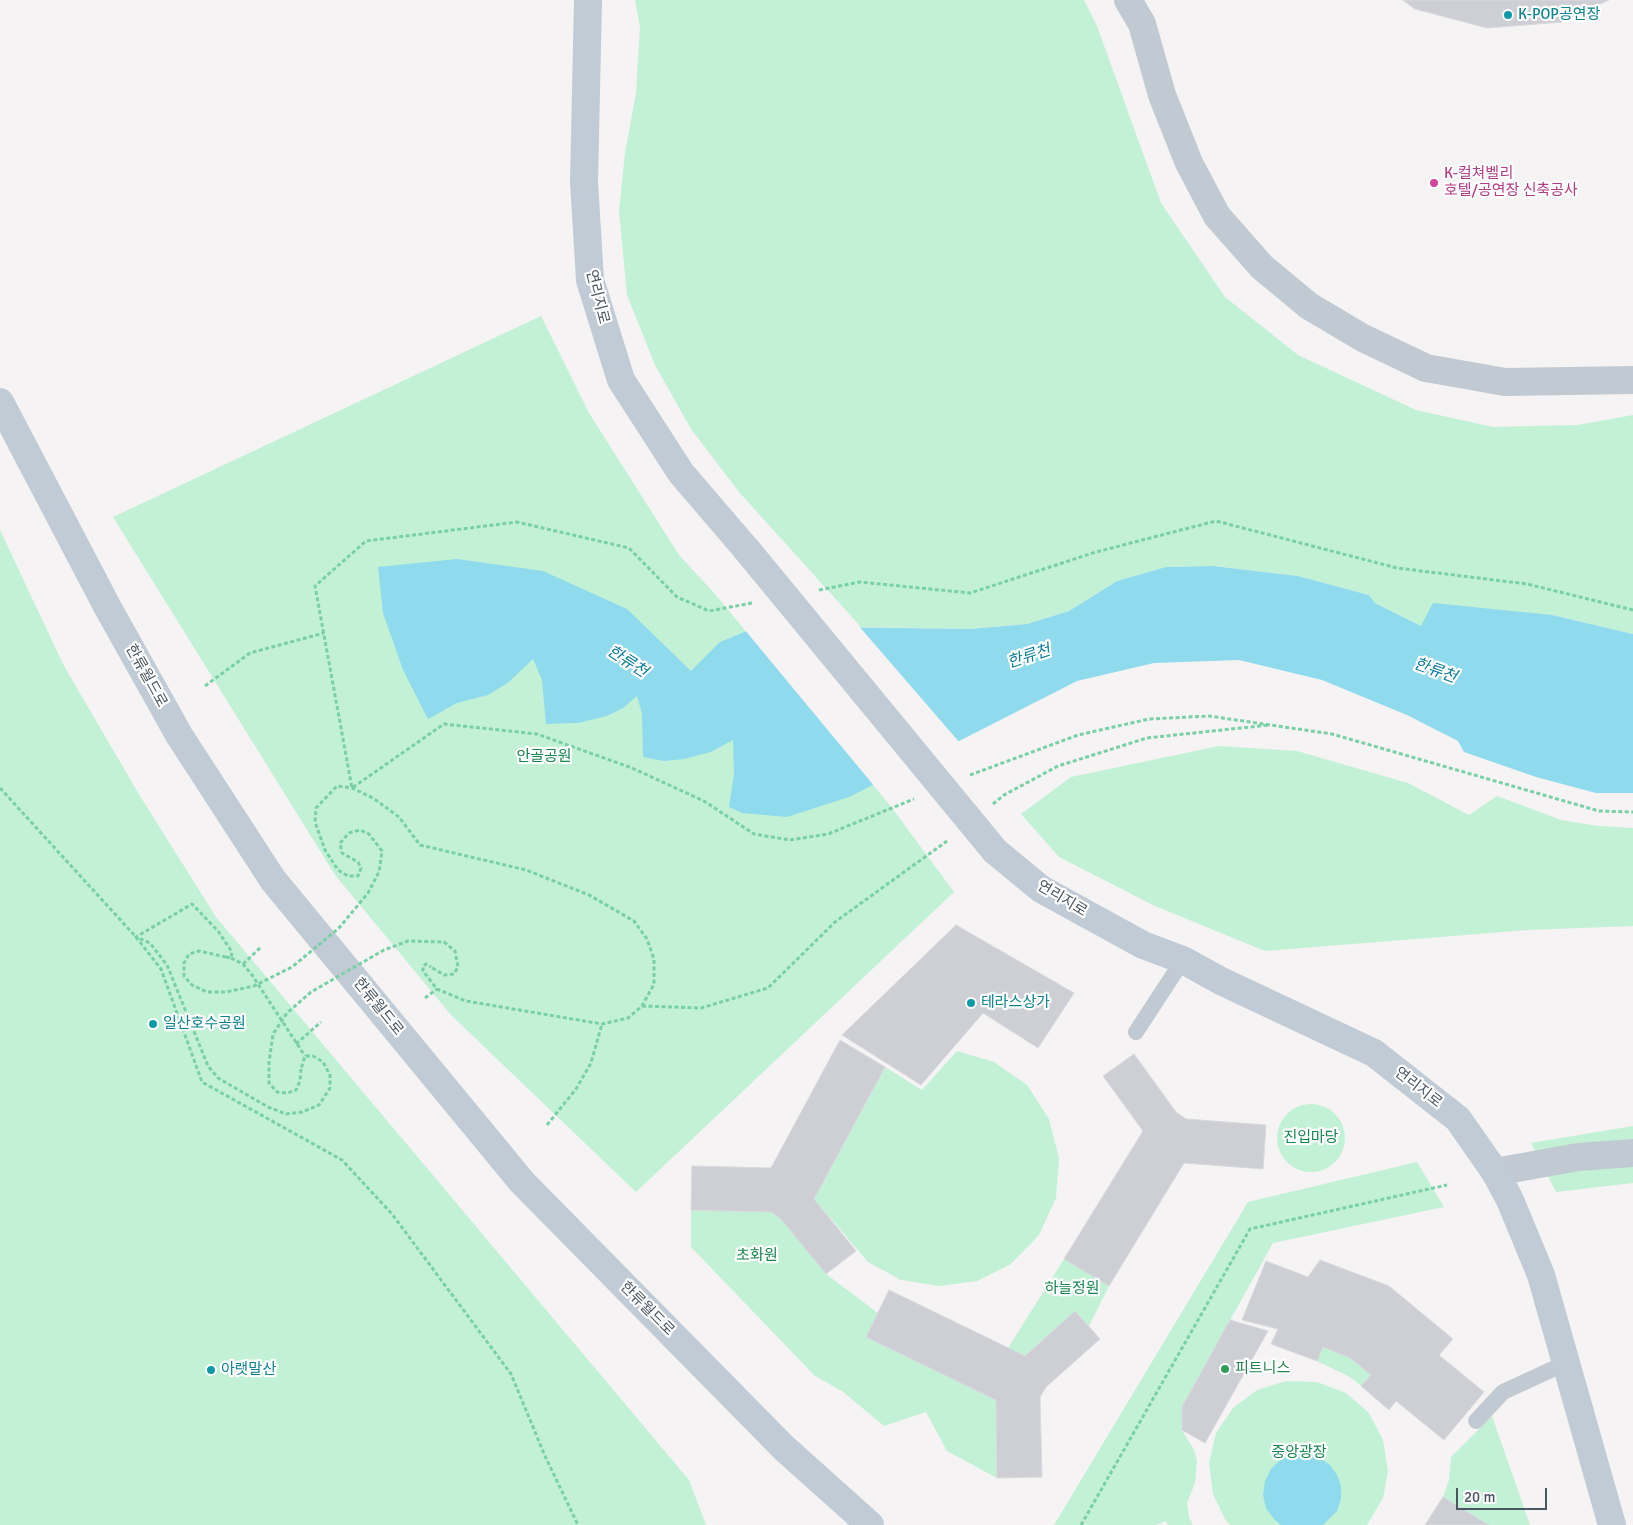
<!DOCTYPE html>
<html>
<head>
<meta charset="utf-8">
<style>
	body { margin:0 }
	#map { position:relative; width:1633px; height:1525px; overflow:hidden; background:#f5f3f3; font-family:Signika,sans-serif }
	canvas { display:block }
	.scale { position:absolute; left:1456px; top:1488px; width:91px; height:22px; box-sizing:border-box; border:2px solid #4a5661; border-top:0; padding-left:6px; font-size:15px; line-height:18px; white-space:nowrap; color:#4a5661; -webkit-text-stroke:4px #fff; paint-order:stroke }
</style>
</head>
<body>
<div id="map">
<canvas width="1633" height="1525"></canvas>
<div class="scale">20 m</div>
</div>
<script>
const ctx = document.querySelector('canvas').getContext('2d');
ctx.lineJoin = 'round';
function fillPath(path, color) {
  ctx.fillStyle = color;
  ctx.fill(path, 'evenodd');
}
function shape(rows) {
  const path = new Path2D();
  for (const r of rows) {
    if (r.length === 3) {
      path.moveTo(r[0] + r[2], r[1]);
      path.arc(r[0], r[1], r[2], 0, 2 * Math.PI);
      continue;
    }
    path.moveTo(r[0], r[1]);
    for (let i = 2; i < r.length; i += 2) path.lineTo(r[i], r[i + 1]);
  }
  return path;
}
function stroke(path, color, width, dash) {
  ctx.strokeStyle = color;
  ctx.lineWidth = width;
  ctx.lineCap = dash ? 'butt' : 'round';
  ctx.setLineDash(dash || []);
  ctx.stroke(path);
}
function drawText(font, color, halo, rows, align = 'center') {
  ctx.font = font + ' Signika,"Noto Sans KR",sans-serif';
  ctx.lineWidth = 4.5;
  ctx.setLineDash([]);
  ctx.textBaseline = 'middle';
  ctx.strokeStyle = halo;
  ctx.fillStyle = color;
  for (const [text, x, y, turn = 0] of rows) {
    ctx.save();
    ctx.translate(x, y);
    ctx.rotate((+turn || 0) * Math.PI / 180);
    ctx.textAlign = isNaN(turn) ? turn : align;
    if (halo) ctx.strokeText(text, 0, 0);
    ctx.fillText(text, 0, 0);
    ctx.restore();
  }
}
fillPath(shape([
	[635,0,1084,0,1097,26,1161,203,1225,297,1298,355,1416,410,1493,427,1578,425,1633,415,1633,634,1552,615,1421,626,1375,603,1369,595,1298,576,1213,566,1166,567,1117,581,1069,611,1027,624,970,629,861,627,739,492,691,429,655,365,627,295,619,211,625,153,636,93,640,27],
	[541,316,589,413,679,555,715,594,892,808,954,892,636,1192,451,1015,335,875,113,517],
	[0,530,64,666,140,796,216,917,689,1480,706,1525,0,1525],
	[1219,746,1297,751,1408,783,1469,815,1497,796,1561,820,1598,826,1633,828,1633,926,1528,930,1265,951,1155,906,1059,857,1021,814,1071,777],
	[957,1051,994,1062,1027,1085,1049,1119,1059,1158,1056,1198,1039,1235,1011,1264,977,1281,939,1286,901,1280,868,1262,814,1199,885,1067,922,1090],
	[1311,1138,34],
	[1633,1126,1633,1183,1556,1192,1531,1143],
	[1417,1162,1444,1207,1273,1243,1182,1407,1182,1430,1194,1450,1197,1461,1195,1483,1187,1503,1189,1517,1193,1525,1168,1525,1166,1521,1156,1525,1054,1525,1248,1202],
	[691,1210,771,1212,781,1219,826,1274,878,1313,866,1337,996,1400,997,1478,947,1451,926,1412,884,1426,842,1391,815,1376,691,1247],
	[1064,1259,1109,1286,1089,1326,1075,1311,1025,1356,1008,1348],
	[1323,1347,1350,1358,1371,1375,1361,1386,1350,1377,1317,1361],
	[1286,1381,1317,1382,1346,1393,1369,1413,1383,1440,1388,1471,1383,1498,1367,1525,1230,1525,1225,1519,1213,1494,1209,1463,1216,1433,1233,1408,1257,1390],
	[1492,1416,1530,1525,1489,1525,1443,1497,1449,1480,1451,1457]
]), '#c3f1d5');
fillPath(shape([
	[457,559,543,571,627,609,691,671,720,642,759,626,970,629,1027,624,1069,611,1117,581,1166,567,1213,566,1298,576,1369,595,1375,603,1421,626,1433,603,1552,615,1633,634,1633,793,1596,793,1536,777,1464,752,1458,741,1407,715,1322,680,1239,660,1154,663,1077,681,849,797,787,817,742,813,729,807,734,774,733,740,711,752,684,759,664,761,643,757,642,714,637,696,623,708,607,716,578,723,546,724,542,680,533,659,509,682,488,695,457,703,428,719,403,670,383,613,378,567],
	[1306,1453,1319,1457,1330,1465,1337,1475,1341,1486,1341,1499,1337,1511,1323,1525,1281,1525,1274,1519,1266,1508,1263,1495,1265,1481,1271,1469,1281,1459,1293,1454]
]), '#90daee');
fillPath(shape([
	[759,623,858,625,960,743,875,787,744,629]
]), '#f5f3f3');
const building = shape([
	[1403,0,1609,0,1562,22,1487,28,1415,9,1403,0],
	[956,925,1074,993,1038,1048,983,1013,921,1085,842,1035,956,925],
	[840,1040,885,1067,814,1199,856,1251,826,1274,781,1219,771,1212,691,1210,692,1166,771,1168,840,1040],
	[1134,1054,1176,1112,1186,1119,1266,1125,1263,1169,1184,1163,1109,1286,1064,1259,1143,1131,1103,1076,1134,1054],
	[1320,1260,1389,1286,1453,1339,1439,1355,1484,1392,1444,1440,1396,1401,1389,1410,1361,1386,1371,1375,1350,1358,1323,1347,1317,1361,1271,1344,1278,1329,1242,1320,1266,1261,1308,1277,1320,1260],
	[889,1290,1025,1356,1075,1311,1100,1339,1046,1387,1040,1397,1042,1477,997,1478,996,1400,866,1337,889,1290],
	[1230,1320,1268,1331,1205,1443,1182,1430,1182,1407,1230,1320],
	[1443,1497,1489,1525,1425,1525,1443,1497]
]);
fillPath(building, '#cdcfd5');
stroke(building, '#d7d9de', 1);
stroke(shape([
	[819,590,860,582,970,593,1096,552,1216,521,1397,568,1527,584,1633,610],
	[752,603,709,611,677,597,629,548,517,522,366,541,315,586,352,788,444,724,537,734,632,768,704,801,754,834,790,840,828,834,914,799],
	[205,686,250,653,324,633],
	[970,775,1078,735,1149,719,1209,716,1332,734,1599,811,1633,812],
	[0,788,136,937,161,969,202,1082,342,1160,392,1214,511,1374,545,1456,578,1525],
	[993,804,1004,795,1058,766,1147,738,1269,725],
	[358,862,361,868,358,876,348,876,338,870,325,850,315,822,316,808,337,786,352,788,373,798,399,817,420,845,526,870,589,895,634,921,647,939,654,959,654,984,642,1006,628,1018,602,1024,466,1001,437,989,423,971,423,966,426,964,431,967],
	[226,957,231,958,232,952,218,931,192,904,136,937,150,943,167,965,208,1066,218,1078,268,1107,286,1114,302,1112,319,1105,330,1088,330,1075,323,1062,313,1056,305,1056,301,1069],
	[231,958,243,964,252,975,305,1056],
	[243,964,261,947],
	[425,998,437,989],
	[642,1006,701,1008,768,988,835,922,947,841],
	[296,1044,321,1022],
	[547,1125,576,1089,591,1063,602,1024],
	[1081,1525,1250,1229,1447,1185]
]), '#7ad0a6', 3, [4, 2.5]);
stroke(shape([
	[1136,1032,1183,960],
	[1476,1421,1503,1392,1566,1363]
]), '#c1cad2', 16);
stroke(shape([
	[1128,0,1142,24,1162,95,1189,163,1217,216,1262,267,1309,306,1363,338,1426,368,1505,382,1633,380],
	[1495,1172,1578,1157,1633,1153]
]), '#c1cad2', 28);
stroke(shape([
	[588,0,584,182,590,280,621,380,681,473,747,550],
	[0,402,108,608,179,735,273,880,522,1182,784,1448,870,1525],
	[995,851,1041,889,1143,945,1183,960,1221,981,1374,1053,1458,1119,1495,1172,1510,1200,1541,1275,1612,1525]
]), '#c1cbd6', 28);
stroke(shape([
	[226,957,199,951,189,954,184,963,184,976,192,985,207,992,226,992,254,986,292,967,339,928,368,893,379,872,382,851,369,834,360,830,349,833,340,843,342,853,358,862],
	[301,1069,300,1081,296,1090,287,1093,277,1092,269,1083,269,1062,273,1034,287,1013,311,992,384,950,408,941,444,942,455,951,458,967,454,974,444,975,431,967]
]), '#7ad0a6', 3, [4, 2.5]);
stroke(shape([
	[747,550,995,851]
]), '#c1cbd6', 28);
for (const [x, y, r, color] of [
	[1508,15,5,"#0f9aa8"],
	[1434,183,5,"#d1479c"],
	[971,1003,5,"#0f9aa8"],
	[153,1024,5,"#0f9aa8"],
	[1225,1369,5,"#2e9e5b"],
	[211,1370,5,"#0f9aa8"]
]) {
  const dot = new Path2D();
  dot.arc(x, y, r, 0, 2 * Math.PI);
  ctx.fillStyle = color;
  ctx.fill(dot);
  stroke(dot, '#fff', 2);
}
drawText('15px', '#0d838f', '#fff', [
	["K-POP공연장",1518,15],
	["테라스상가",981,1003],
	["일산호수공원",163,1024],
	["아랫말산",221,1370]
], 'left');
drawText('15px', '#b23c85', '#fff', [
	["K-컬쳐벨리",1444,174],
	["호텔/공연장 신축공사",1444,191]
], 'left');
drawText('15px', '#4a5661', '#fff', [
	["연리지로",597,297,76],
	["한류월드로",146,676,61],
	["연리지로",1062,899,31],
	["한류월드로",378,1007,51],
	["연리지로",1418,1088,38],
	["한류월드로",647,1309,45]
]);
drawText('15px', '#17864f', '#fff', [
	["안골공원",544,757],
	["진입마당",1311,1138],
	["초화원",757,1256],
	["하늘정원",1072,1289],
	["중앙광장",1299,1453]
]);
drawText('15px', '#27864d', '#fff', [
	["피트니스",1235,1369]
], 'left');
drawText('italic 16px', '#0c7c9b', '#fff', [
	["한류천",1029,657,-18],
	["한류천",627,662,33],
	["한류천",1435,671,20]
]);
</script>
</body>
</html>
